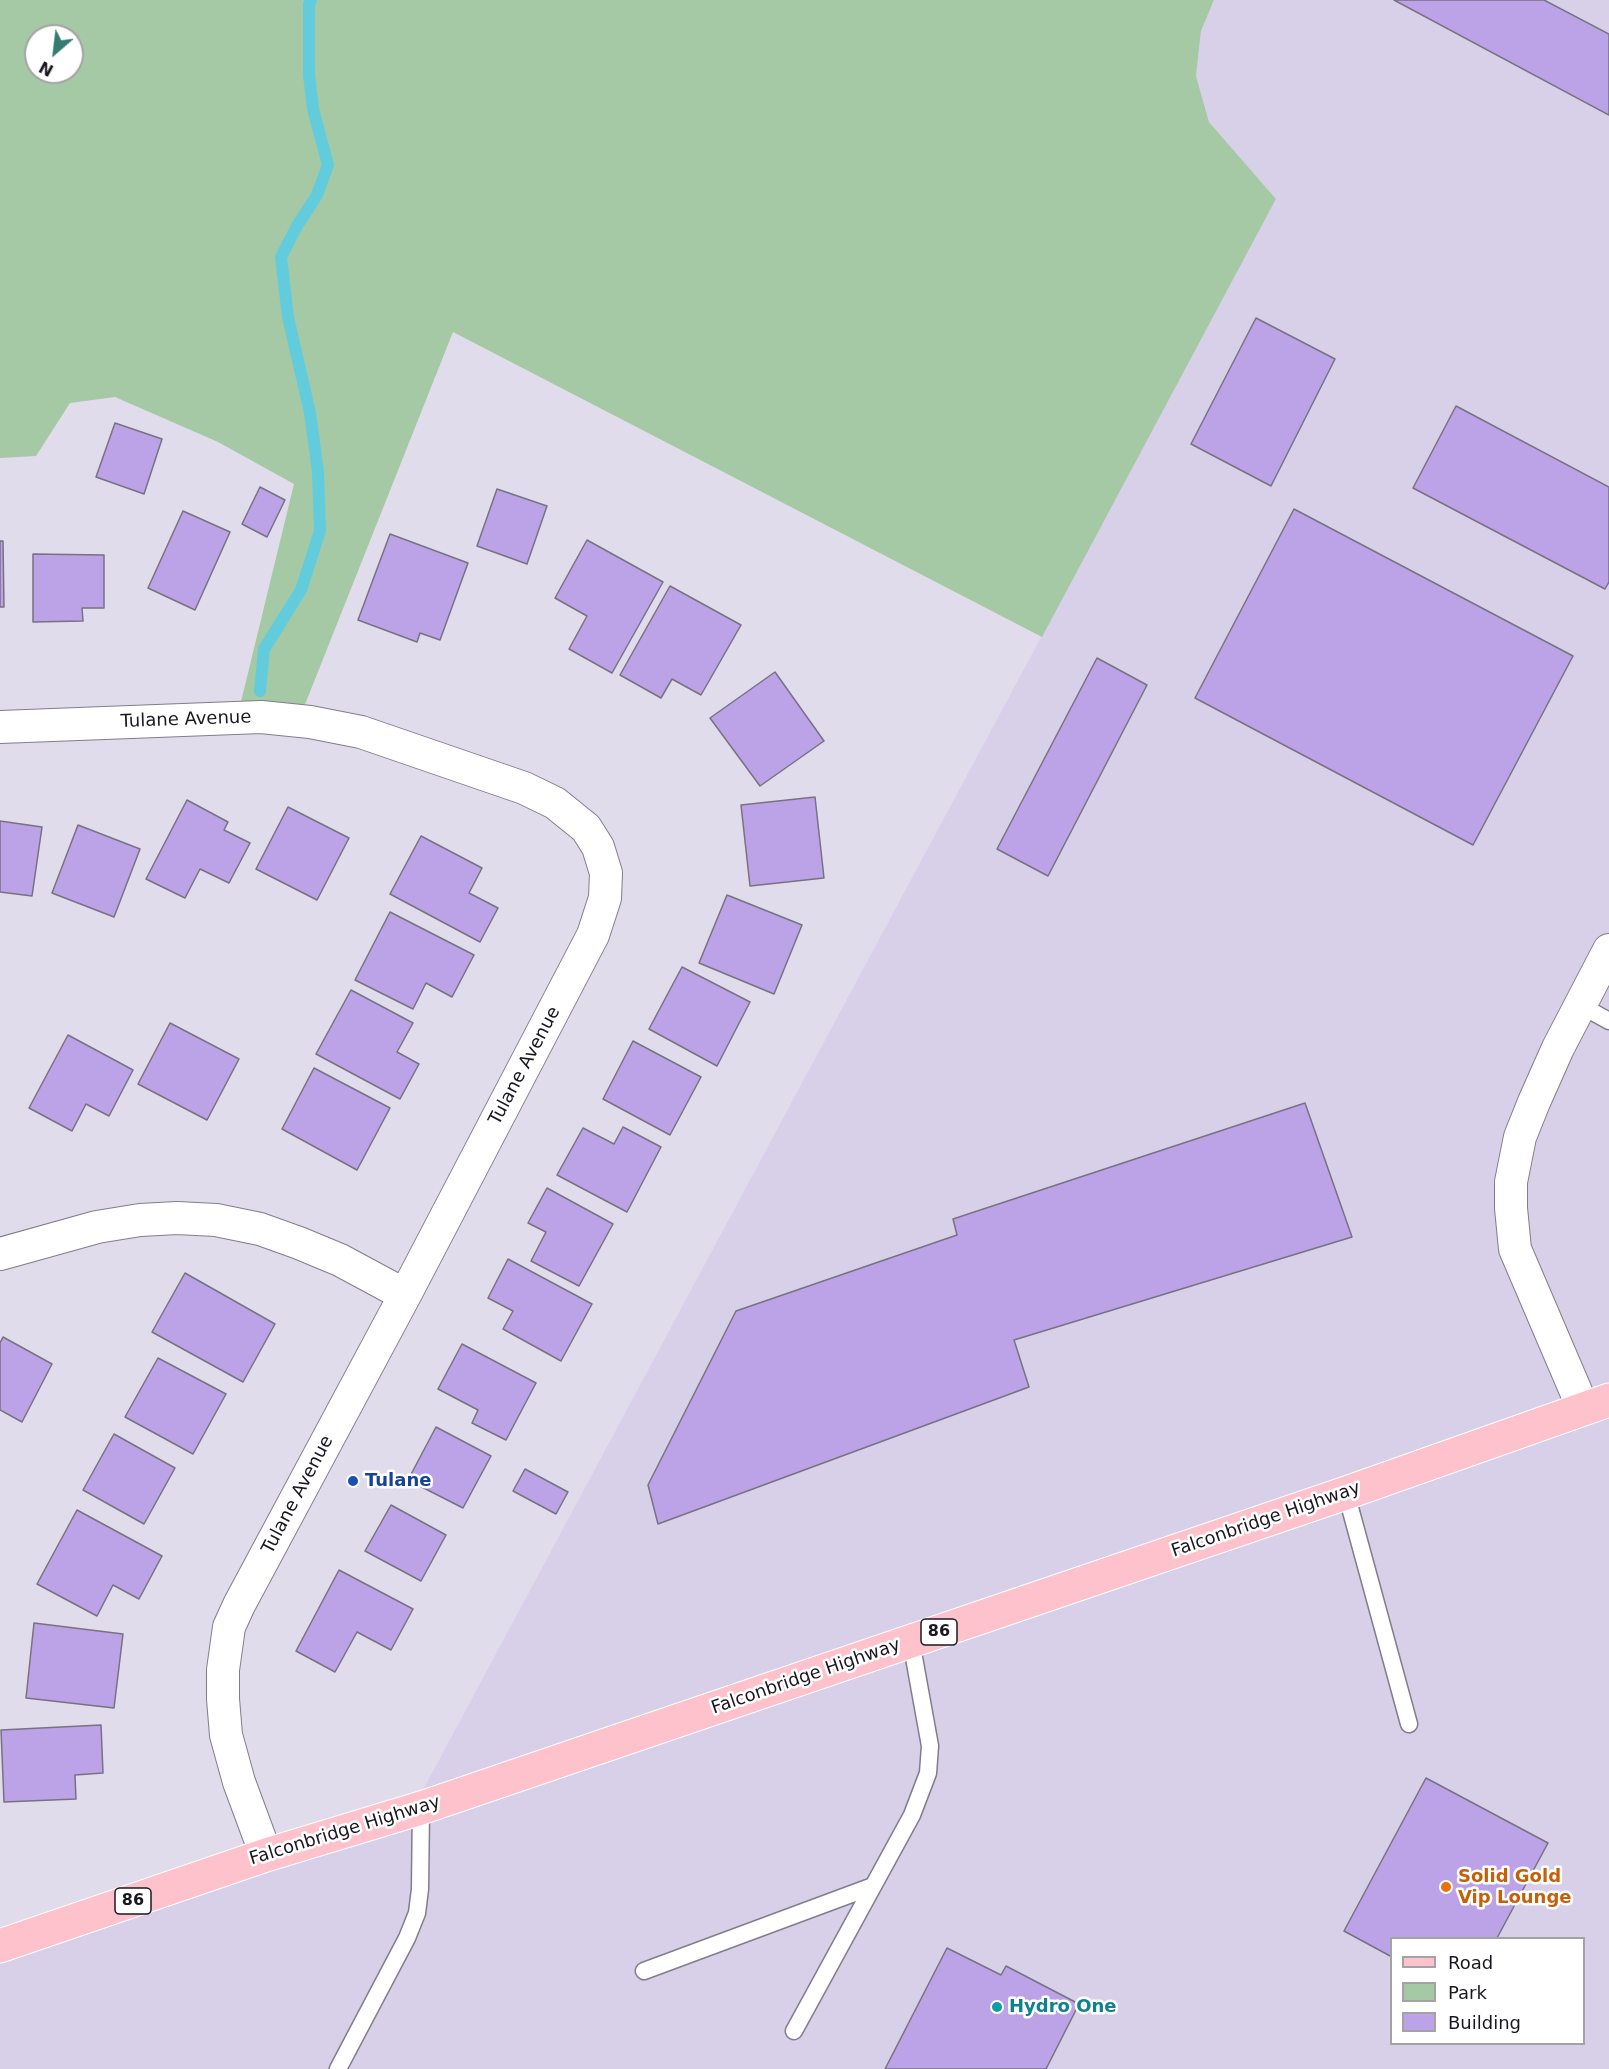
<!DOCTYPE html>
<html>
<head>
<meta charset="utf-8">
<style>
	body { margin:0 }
	#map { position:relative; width:1609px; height:2069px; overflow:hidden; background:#e1dcec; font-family:"DejaVu Sans",sans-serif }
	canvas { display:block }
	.legend { position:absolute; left:1390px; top:1937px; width:195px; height:108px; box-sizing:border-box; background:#fff; border:2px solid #a3a3a5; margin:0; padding:8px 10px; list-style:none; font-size:18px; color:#1a181e }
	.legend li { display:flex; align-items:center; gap:12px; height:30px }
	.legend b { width:30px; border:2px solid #a3a3a5 }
	.north { position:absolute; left:24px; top:24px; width:60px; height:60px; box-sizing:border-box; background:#fff; border:2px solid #a3a3a5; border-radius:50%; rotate:208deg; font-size:16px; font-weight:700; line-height:24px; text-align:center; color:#1a181e }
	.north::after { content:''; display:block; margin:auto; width:21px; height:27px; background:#367b70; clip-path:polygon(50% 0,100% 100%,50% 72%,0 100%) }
</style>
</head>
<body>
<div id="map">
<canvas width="1609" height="2069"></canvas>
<ul class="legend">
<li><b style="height:8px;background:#fec2cc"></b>Road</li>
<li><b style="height:16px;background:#a5c9a4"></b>Park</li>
<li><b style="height:16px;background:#bca3e7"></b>Building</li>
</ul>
<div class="north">N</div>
</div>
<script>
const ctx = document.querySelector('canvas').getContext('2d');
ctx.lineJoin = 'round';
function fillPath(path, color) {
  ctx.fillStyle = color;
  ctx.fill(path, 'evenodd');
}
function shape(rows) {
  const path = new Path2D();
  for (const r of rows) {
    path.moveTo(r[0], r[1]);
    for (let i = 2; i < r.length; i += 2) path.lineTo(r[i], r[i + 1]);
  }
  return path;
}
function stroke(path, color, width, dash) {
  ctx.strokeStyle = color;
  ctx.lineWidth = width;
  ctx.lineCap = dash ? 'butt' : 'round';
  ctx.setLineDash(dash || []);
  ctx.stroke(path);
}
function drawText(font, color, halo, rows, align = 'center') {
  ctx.font = font + ' "DejaVu Sans",sans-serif';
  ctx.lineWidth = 5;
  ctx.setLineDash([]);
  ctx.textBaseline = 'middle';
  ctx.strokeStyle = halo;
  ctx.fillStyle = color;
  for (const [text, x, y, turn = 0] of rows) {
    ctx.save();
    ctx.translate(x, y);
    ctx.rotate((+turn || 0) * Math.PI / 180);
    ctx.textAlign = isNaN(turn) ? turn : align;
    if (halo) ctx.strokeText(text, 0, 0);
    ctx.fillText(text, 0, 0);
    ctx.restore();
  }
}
fillPath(shape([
	[1214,0,1609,0,1609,2069,0,2069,0,1949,410,1814,1276,199,1209,122,1196,76,1201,31],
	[1392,1938,1584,1938,1584,2044,1392,2044]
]), '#d8d0e8');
fillPath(shape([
	[0,0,1214,0,1201,31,1196,76,1209,122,1276,199,1042,637,453,332,300,717,238,714,294,484,218,442,115,397,70,403,36,456,0,458],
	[36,36,72,36,72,72,36,72]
]), '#a5c9a4');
stroke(shape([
	[260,691,264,649,301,590,320,531,318,472,310,413,288,317,281,257,297,226,317,195,328,165,313,109,309,75,309,4,311,0]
]), '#62ccdd', 12);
const building = shape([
	[1394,0,1544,0,1609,34,1609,115,1394,0],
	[1256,318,1335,359,1271,486,1191,444,1256,318],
	[1456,406,1609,487,1609,582,1605,589,1413,488,1456,406],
	[115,423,162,439,144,494,96,477,115,423],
	[260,487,285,500,267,537,242,524,260,487],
	[497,489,547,506,527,564,477,546,497,489],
	[1294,509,1573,656,1473,845,1195,698,1294,509],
	[183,511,230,532,195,610,148,588,183,511],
	[390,534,468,563,440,640,420,633,417,642,358,620,390,534],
	[587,540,663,582,612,673,569,649,587,616,555,598,587,540],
	[0,541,3,541,4,607,0,607,0,541],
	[33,554,104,555,104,608,82,608,83,621,33,622,33,554],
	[670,586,741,625,701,695,672,679,661,698,620,675,670,586],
	[1097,658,1147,685,1048,876,997,849,1097,658],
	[775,672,824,741,760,786,710,718,775,672],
	[815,797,824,878,750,886,741,805,815,797],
	[187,800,228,822,224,830,250,843,229,883,200,869,185,898,146,879,187,800],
	[288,807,349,838,317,900,256,869,288,807],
	[0,821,42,827,32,896,0,892,0,821],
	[78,825,140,849,114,917,52,893,78,825],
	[421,836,482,868,469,893,498,908,480,942,390,894,421,836],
	[727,895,802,925,774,994,699,963,727,895],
	[390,912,474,955,452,997,426,983,413,1009,355,980,390,912],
	[682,967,750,1002,717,1066,649,1029,682,967],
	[351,990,413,1023,397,1052,419,1064,400,1099,316,1054,351,990],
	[170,1023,239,1059,207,1120,138,1084,170,1023],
	[68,1035,133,1070,109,1116,86,1104,72,1131,29,1108,68,1035],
	[633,1041,701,1077,670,1135,603,1099,633,1041],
	[314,1068,390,1108,357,1170,282,1129,314,1068],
	[1305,1103,1352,1237,1014,1340,1029,1387,658,1524,648,1485,736,1311,957,1235,953,1219,1305,1103],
	[623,1127,661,1147,627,1212,557,1175,583,1128,614,1144,623,1127],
	[547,1188,613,1224,579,1286,531,1261,546,1232,528,1223,547,1188],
	[508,1259,592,1304,561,1361,503,1329,513,1311,488,1298,508,1259],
	[185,1273,275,1324,243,1382,152,1332,185,1273],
	[3,1337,52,1364,22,1422,0,1410,0,1343,3,1337],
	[462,1344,536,1383,506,1440,472,1423,478,1410,438,1389,462,1344],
	[158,1358,226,1394,193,1454,125,1417,158,1358],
	[436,1427,491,1456,463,1508,408,1480,436,1427],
	[114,1434,175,1468,144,1524,83,1490,114,1434],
	[525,1469,568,1492,556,1514,513,1491,525,1469],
	[391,1505,446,1535,421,1581,365,1551,391,1505],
	[77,1510,162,1556,139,1599,113,1585,97,1616,37,1584,77,1510],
	[339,1570,413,1609,391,1650,357,1632,335,1672,296,1651,339,1570],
	[34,1623,123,1634,114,1708,26,1698,34,1623],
	[101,1725,103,1773,75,1775,76,1799,4,1802,1,1730,101,1725],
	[1426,1778,1548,1843,1497,1938,1392,1938,1392,1957,1344,1931,1426,1778],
	[947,1948,1001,1975,1006,1966,1079,2004,1046,2069,885,2069,947,1948]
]);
fillPath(building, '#bca3e7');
stroke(building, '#777281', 1.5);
const service = shape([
	[1580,1005,1609,1021],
	[1346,1493,1409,1724],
	[644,1971,873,1886],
	[794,2031,912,1815,928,1773,930,1746,911,1641],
	[338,2069,407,1938,417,1913,420,1889,421,1808]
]);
const minor = shape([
	[0,727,261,717,310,722,361,732,524,788,555,803,586,828,598,847,606,873,605,898,593,935,405,1295,239,1605,229,1627,223,1670,223,1699,226,1735,239,1782,266,1855],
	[0,1254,97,1227,140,1220,177,1218,216,1220,260,1229,299,1243,340,1260,405,1295],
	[1583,1408,1515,1249,1511,1208,1511,1182,1520,1137,1534,1102,1558,1048,1609,950]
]);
const primary = shape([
	[0,1946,266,1855,421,1808,1346,1493,1609,1400]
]);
stroke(service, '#827d8c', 19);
stroke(minor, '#827d8c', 34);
stroke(primary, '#fff', 35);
stroke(service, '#fff', 16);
stroke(minor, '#fff', 32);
stroke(primary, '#fec2cc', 33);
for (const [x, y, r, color] of [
	[353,1481,6,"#1a4fb4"],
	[1446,1887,6,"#e8710a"],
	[997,2007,6,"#0f9aa8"]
]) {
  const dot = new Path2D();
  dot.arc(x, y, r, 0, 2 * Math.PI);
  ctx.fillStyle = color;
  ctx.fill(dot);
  stroke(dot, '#fff', 2);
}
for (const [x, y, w] of [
	[939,1632,36],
	[133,1901,36]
]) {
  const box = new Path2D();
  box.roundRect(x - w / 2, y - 13, w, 26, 4.5);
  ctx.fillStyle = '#fff';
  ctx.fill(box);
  stroke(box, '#1a181e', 1.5);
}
drawText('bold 16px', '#1a181e', null, [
	["86",939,1632],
	["86",133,1901]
]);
drawText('18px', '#1a181e', '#fff', [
	["Tulane Avenue",186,720,-2],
	["Tulane Avenue",525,1066,-62],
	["Tulane Avenue",298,1495,-62],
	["Falconbridge Highway",1266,1520,-19],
	["Falconbridge Highway",806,1677,-19],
	["Falconbridge Highway",345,1831,-17]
]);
drawText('bold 18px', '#164399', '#fff', [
	["Tulane",365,1481]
], 'left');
drawText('bold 18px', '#c56008', '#fff', [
	["Solid Gold",1458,1877],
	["Vip Lounge",1458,1898]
], 'left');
drawText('bold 18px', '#0d838f', '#fff', [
	["Hydro One",1009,2007]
], 'left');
</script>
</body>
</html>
